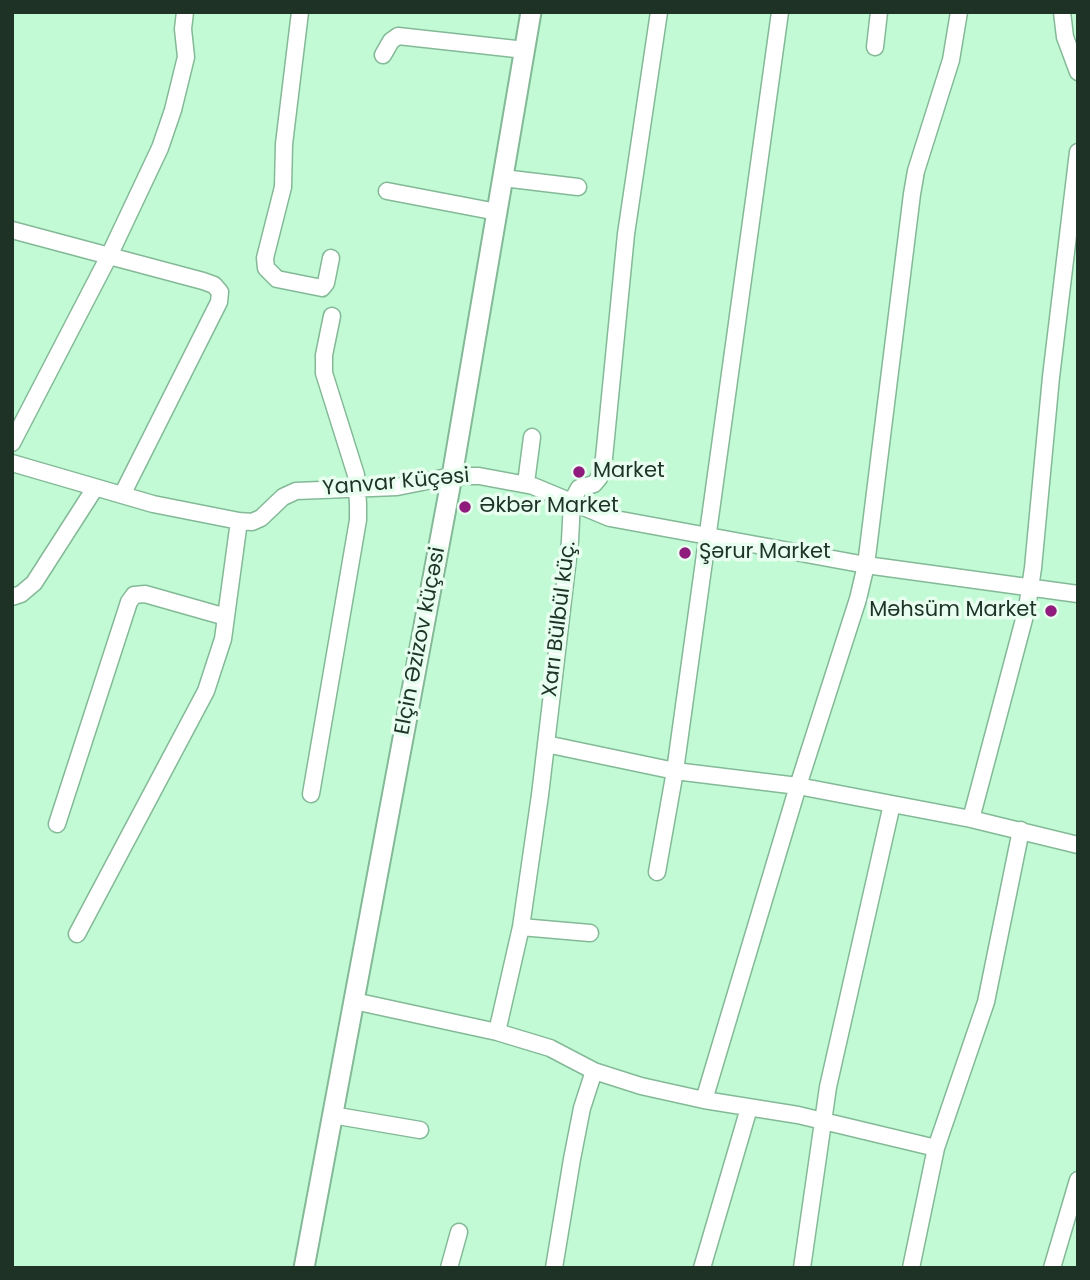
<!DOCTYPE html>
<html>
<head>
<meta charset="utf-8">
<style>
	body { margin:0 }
	#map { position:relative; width:1090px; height:1280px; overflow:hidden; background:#c2fad5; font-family:Poppins,sans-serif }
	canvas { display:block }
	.frame { position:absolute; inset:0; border:14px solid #1e3326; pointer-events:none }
</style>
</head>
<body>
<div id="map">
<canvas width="1090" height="1280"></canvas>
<div class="frame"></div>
</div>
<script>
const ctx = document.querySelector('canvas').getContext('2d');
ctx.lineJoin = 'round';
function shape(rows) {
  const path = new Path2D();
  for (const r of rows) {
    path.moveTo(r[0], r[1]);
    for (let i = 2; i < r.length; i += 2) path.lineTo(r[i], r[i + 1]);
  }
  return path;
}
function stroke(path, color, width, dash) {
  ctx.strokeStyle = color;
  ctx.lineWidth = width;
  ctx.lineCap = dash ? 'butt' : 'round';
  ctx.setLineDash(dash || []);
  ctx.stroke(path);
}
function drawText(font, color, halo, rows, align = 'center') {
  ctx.font = font + ' Poppins,sans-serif';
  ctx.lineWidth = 7;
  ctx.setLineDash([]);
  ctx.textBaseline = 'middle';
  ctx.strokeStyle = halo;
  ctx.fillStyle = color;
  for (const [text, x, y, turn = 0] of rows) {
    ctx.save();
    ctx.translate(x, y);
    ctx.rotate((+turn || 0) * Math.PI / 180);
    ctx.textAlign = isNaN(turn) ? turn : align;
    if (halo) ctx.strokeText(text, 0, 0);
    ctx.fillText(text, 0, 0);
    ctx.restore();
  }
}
const minor = shape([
	[300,12,284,144,283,187,265,258,266,268,277,279,322,288,326,283,331,258],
	[1062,12,1065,37,1078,72],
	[875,47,879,12],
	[383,55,391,41,398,36,525,50],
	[503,178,578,187],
	[387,191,497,212],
	[12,230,203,281,214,285,220,292,219,302,122,495],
	[12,443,109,256,160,148,173,110,186,57,183,29,185,12],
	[12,463,153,504,239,521,252,522,261,518,283,497,296,491,397,487,452,476,479,476,533,486,610,518,866,565,1078,594],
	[526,483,532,437],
	[12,597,21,594,34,583,95,488],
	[546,744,675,771,798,786,892,804,971,819,1078,845],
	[311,794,358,520,358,504,356,475,324,373,324,355,332,316],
	[971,819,1027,608,1033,568,1051,377,1078,152],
	[57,824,129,602,134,595,145,594,226,617],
	[657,872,675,771,780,12],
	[521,927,590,933],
	[77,934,206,691,223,639,239,521],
	[354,1001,497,1032,550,1048,594,1071,641,1086,704,1100,798,1115,936,1148],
	[497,1032,521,927,540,795,570,541,572,501,579,488,594,484,599,478,604,458,626,234,659,12],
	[704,1100,798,786,858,599,866,565,912,194,916,171,951,60,959,12],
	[332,1115,420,1130],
	[449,1268,459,1232],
	[554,1268,572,1159,582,1108,594,1071],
	[702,1268,749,1108],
	[802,1268,828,1087,892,804],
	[911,1268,936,1148,986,1002,1021,830],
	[1052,1268,1078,1180]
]);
const tertiary = shape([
	[304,1268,452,476,531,12]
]);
stroke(minor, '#84b997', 19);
stroke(tertiary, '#84b997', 23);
stroke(minor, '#fff', 16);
stroke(tertiary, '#fff', 19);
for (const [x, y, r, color] of [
	[579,472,7,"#8f1c7d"],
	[465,507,7,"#8f1c7d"],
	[685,553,7,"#8f1c7d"],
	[1051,611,7,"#8f1c7d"]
]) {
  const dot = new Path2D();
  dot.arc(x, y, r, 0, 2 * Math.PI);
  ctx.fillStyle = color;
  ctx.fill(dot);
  stroke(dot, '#e8feef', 2.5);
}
drawText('21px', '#1e3326', '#e8feef', [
	["Market",593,472],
	["Əkbər Market",479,507],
	["Şərur Market",699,553],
	["Məhsüm Market",1037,611,"right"]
], 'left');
drawText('21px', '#1e3326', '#e8feef', [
	["Yanvar Küçəsi",396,483,-5],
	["Xarı Bülbül küç.",560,619,-83],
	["Elçin Əzizov küçəsi",421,641,-79]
]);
</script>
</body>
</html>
